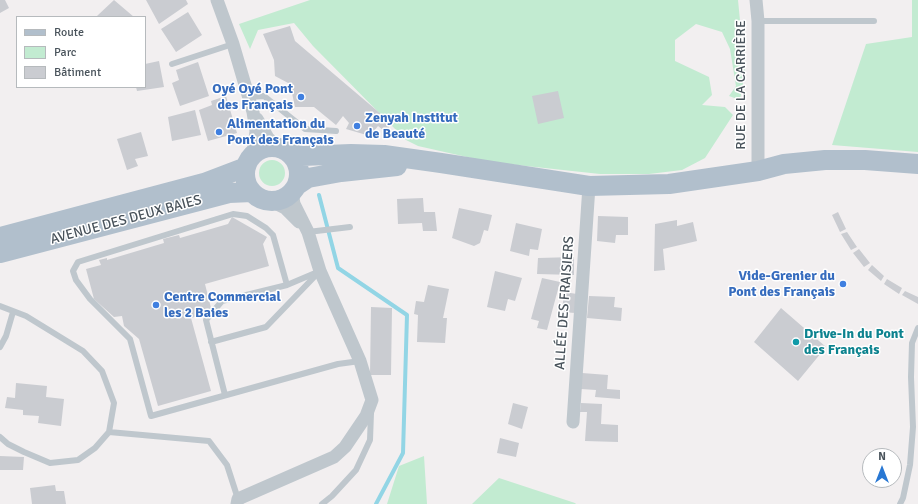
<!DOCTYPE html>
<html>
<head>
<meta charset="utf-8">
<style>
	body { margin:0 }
	#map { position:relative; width:918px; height:504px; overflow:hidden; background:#f2eff0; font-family:Signika,sans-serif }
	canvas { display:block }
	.legend { position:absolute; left:16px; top:16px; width:130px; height:72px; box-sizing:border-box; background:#fff; border:1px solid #b6babd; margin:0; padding:5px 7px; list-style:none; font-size:12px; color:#49535b }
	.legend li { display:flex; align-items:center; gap:8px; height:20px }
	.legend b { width:20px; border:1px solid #b6babd }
	.north { position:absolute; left:862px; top:448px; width:40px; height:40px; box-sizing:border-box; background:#fff; border:1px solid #b6babd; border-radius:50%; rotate:0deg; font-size:11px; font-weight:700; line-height:16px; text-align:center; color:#49535b }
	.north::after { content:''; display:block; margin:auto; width:14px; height:18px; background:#2877d3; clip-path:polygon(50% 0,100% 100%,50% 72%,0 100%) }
</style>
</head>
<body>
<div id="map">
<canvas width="918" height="504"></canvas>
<ul class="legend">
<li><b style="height:5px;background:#b1bfcc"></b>Route</li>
<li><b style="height:11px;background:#c2ebd1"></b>Parc</li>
<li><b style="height:11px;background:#caccd1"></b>Bâtiment</li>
</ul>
<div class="north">N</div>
</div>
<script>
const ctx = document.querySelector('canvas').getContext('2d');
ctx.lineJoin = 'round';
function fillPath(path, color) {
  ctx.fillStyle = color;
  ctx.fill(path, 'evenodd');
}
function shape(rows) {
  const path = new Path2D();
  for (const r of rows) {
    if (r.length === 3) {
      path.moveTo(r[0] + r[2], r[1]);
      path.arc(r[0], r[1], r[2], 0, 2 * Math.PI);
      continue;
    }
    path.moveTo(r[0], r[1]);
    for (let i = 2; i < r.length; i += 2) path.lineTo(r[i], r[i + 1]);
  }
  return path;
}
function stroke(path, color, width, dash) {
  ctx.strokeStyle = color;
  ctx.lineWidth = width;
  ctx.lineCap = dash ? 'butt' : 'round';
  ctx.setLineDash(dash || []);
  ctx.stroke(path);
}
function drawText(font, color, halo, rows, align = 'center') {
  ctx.font = font + ' Signika,sans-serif';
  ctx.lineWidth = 3;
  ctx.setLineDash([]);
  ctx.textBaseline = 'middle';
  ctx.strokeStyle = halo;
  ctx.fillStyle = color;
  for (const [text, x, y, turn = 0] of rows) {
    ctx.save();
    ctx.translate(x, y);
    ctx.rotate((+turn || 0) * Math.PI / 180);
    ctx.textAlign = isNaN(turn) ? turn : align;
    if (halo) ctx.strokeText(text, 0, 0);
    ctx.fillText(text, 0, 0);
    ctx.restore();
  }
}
fillPath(shape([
	[310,0,738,0,745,72,740,100,729,96,736,86,730,49,722,32,696,24,675,40,675,61,709,77,712,95,702,105,725,107,733,115,705,158,682,170,649,174,600,174,489,162,418,146,406,140,313,46,294,23,258,30,250,49,239,24],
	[912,0,918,0,918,152,832,145,866,44,912,37],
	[272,173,13],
	[424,456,427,504,387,504,399,466],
	[499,478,575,503,576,504,472,504]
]), '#c2ebd1');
stroke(shape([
	[319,195,338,268,407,315,403,453,376,504]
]), '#92d5e5', 4);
fillPath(shape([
	[0,0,5,0,9,8,0,13],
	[114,0,134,17,99,17,97,16],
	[146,0,186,0,188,4,159,24],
	[188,12,202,35,176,52,161,29],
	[290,26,295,41,388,120,389,129,383,130,378,126,370,136,346,129,349,123,343,116,336,125,314,107,295,107,290,84,275,76,274,60,263,34],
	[159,61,164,87,137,91,136,87,145,87,145,64],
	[198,62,209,96,180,106,172,83,179,80,176,70],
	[558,91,564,118,538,124,532,96],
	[226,96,237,133,208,141,199,110,212,105,211,101],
	[195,110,201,135,172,141,168,117],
	[141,132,148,156,135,159,138,166,127,170,117,139],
	[423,198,424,212,435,212,437,231,423,231,422,223,398,224,397,199],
	[459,208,492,215,488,231,484,230,480,243,474,246,452,238],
	[838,212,846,229,840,232,832,215],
	[598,216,628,217,628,235,616,235,615,243,597,241],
	[232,217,267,237,263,244,269,266,205,284,212,312,191,318,211,391,158,406,139,339,124,326,122,316,114,317,94,299,86,269,101,265,99,260,107,258,107,260,164,243,163,239,179,235,180,238,228,224],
	[677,220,677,226,693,222,697,241,663,249,665,270,654,271,655,224],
	[516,223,542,229,538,250,530,249,529,256,510,251],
	[847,232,857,247,851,250,841,234],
	[859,249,870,263,864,267,853,253],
	[574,257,574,275,537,274,538,258],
	[872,265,884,276,881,281,868,270],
	[495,271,522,278,515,301,508,299,505,311,487,307],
	[542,278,560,282,547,330,537,328,539,321,531,319],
	[887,279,902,288,899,294,884,284],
	[428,285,449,289,443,318,447,318,445,343,417,342,418,315,414,314,416,301,424,302],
	[905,291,918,297,918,304,902,295],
	[564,292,577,294,575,313,562,312],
	[589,296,615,297,614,307,622,308,621,321,587,318],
	[371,307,392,308,391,375,370,375],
	[781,308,826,347,798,381,754,342],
	[582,373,608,375,607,389,620,390,620,399,595,397,596,390,581,389],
	[16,383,47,386,46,397,64,399,61,426,38,423,39,416,23,415,23,410,5,408,7,397,15,398],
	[513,403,528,407,522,429,508,424],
	[581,403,602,404,601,424,618,425,618,442,585,441,587,412,580,412],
	[500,438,519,443,516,457,497,453],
	[0,456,24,457,23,470,0,470],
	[55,485,56,491,64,491,66,504,32,504,30,488]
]), '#caccd1');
stroke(shape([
	[758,21,874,21],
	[172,64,233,44],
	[249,97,264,96,305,129,336,131],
	[308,232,350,227],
	[287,285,273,235,266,228,247,216,233,214,78,262,73,271,76,280,90,299,130,339,151,416,338,364,360,361],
	[0,306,26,316,83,351,102,371,114,403,109,432,95,448,78,460,50,463,24,452,8,444,0,437],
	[211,342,266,327,318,273],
	[0,347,6,336,13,312],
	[225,395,206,320,222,301,287,285,320,271],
	[109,432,209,441,227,465,238,499],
	[322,504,332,496,356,470,370,440,371,413],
	[900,504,903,498,910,465,913,427,911,377,912,343,918,328]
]), '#bfc7cd', 6);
stroke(shape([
	[217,0,233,44,253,112,256,131,253,154],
	[756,0,758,21,758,171],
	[257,119,268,138,279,148],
	[269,200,285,208,299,222],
	[573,422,589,186],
	[237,504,238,499,334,457,345,447,366,416,372,400,360,361,320,271,308,232,294,204,292,191]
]), '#bfc7cd', 13);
stroke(shape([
	[272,174,27],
	[289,153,302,156,351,154,384,155,441,163,589,186,669,184,758,171,784,164,825,160,865,160,918,164],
	[296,186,308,178,341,172,397,166],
	[0,237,204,183,246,167],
	[0,253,229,193,252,192]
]), '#b1bfcc', 20);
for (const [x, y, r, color] of [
	[301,97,4,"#3f7fe0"],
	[357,126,4,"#3f7fe0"],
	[219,132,4,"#3f7fe0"],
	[843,284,4,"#3f7fe0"],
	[156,305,4,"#3f7fe0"],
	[796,342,4,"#0f9aa8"]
]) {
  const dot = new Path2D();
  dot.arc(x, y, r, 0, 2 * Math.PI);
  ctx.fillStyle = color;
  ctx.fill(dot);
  stroke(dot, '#fff', 1.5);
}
drawText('14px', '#49535b', '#fff', [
	["RUE DE LA CARRIÈRE",741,85,-90],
	["AVENUE DES DEUX BAIES",126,220,-15],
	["ALLÉE DES FRAISIERS",565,303,-86]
]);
drawText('bold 14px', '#366cbe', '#fff', [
	["Oyé Oyé Pont",293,89,"right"],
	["des Français",293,105,"right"],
	["Zenyah Institut",365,118],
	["de Beauté",365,134],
	["Alimentation du",227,124],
	["Pont des Français",227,140],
	["Vide-Grenier du",835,276,"right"],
	["Pont des Français",835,292,"right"],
	["Centre Commercial",164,297],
	["les 2 Baies",164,313]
], 'left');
drawText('bold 14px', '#0d838f', '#fff', [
	["Drive-In du Pont",804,334],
	["des Français",804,350]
], 'left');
</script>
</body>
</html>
